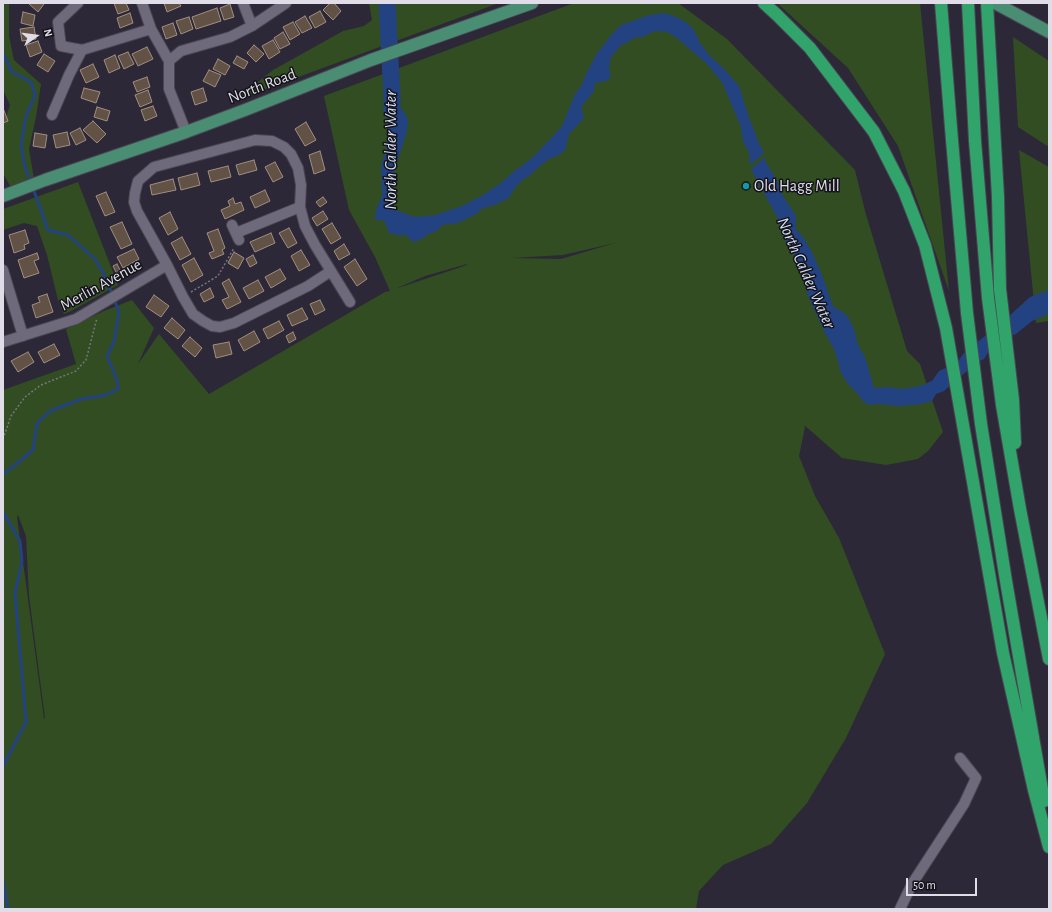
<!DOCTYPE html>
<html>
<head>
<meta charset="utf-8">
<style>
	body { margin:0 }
	#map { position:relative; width:1052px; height:912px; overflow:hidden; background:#2d2838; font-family:"Alegreya Sans",sans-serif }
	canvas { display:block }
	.frame { position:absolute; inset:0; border:4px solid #e0dde8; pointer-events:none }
	.north { position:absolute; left:16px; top:16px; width:40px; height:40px; -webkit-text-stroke:3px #14131a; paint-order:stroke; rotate:76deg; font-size:11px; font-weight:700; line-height:16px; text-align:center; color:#e0dde8 }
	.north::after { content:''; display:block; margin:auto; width:14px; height:18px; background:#e0dde8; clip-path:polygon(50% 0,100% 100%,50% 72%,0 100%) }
	.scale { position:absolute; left:906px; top:878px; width:71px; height:18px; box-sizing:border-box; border:2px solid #e0dde8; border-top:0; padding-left:5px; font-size:12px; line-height:14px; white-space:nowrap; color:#e0dde8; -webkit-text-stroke:3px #14131a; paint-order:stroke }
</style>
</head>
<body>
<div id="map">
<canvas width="1052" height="912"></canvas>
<div class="frame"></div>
<div class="north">N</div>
<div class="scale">50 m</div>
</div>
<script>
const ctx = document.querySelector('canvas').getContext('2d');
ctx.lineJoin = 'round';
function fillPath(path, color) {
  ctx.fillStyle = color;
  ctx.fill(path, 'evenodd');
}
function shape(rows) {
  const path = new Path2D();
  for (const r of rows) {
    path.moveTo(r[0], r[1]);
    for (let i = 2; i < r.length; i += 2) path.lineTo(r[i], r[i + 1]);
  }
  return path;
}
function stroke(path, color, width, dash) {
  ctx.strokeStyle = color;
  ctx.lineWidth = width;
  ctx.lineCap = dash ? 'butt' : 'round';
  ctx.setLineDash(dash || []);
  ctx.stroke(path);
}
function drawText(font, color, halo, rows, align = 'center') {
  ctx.font = font + ' "Alegreya Sans",sans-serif';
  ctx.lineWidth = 3;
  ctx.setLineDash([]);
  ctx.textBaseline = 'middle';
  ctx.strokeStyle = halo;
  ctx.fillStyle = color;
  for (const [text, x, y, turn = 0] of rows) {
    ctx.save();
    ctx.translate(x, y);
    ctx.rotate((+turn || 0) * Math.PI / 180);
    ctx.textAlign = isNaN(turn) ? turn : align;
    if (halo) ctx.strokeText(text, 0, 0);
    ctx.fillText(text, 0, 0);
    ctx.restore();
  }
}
fillPath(shape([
	[3,3,9,3,9,36,14,60,41,84,36,117,29,149,34,179,10,186,3,173,3,126,10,105,3,90],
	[369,3,499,3,236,100,273,70,343,31,364,26,372,20],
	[574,3,678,3,727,39,855,170,865,211,907,351,920,364,943,432,928,451,918,459,886,465,842,458,804,425,805,427,799,456,815,496,839,538,885,654,846,738,807,803,771,844,723,865,699,891,696,909,3,909,3,789,4,787,3,788,3,390,76,364,66,329,104,311,132,300,154,328,138,364,159,334,209,394,385,292,390,291,375,257,349,210,324,96],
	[615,243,561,259,512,258,563,255],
	[467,264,467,265,395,289,425,276],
	[18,515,26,536,29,596,45,718,44,719,17,517],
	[777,3,920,3,949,291,898,146,848,68],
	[1013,37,1049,61,1049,147,1018,127],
	[1019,150,1049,167,1049,321,1036,323],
	[78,182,118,285,71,311,64,314,58,300,47,255,37,226,24,223,3,230,3,209]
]), '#314d21');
fillPath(shape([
	[664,13,674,16,686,22,694,30,700,43,709,55,724,69,739,86,750,121,755,132,757,139,764,153,750,165,749,152,743,141,741,127,722,82,706,63,677,38,667,32,657,31,652,32,643,37,636,37,626,43,621,45,611,57,609,68,611,77,606,81,595,83,594,91,581,107,584,118,569,134,565,150,559,155,549,159,541,165,529,176,521,181,512,192,509,198,495,205,483,208,476,214,458,223,442,225,438,230,427,235,420,240,413,242,406,235,397,235,389,233,384,220,375,220,376,210,382,196,381,165,386,151,390,111,383,90,395,89,397,103,406,115,408,121,407,131,395,169,391,202,395,210,415,217,435,215,462,206,481,196,501,183,513,172,532,158,554,135,562,126,575,94,581,86,588,70,596,55,611,35,621,25,649,15],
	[765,157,766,163,777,180,779,189,785,199,796,216,796,229,803,237,811,250,822,275,833,306,847,315,854,329,858,345,865,357,874,388,887,387,902,389,920,386,932,381,939,371,948,367,959,360,963,354,1008,317,1030,297,1049,290,1049,313,1042,317,1032,321,1016,334,1008,337,1003,343,996,345,989,351,984,359,976,363,944,391,936,394,932,401,921,404,900,406,879,404,870,405,863,401,857,393,848,384,841,373,838,361,833,347,826,335,808,296,804,278,799,264,783,236,777,217,751,169]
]), '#234282');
stroke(shape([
	[3,54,12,72,31,82,35,95,26,116,21,145,25,167,31,183],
	[3,474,15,465,33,450,37,423,50,411,81,399,106,395,118,389,117,380,107,356,114,342,119,312,105,276,95,259,68,235,48,230,33,188],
	[3,512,20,541,22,561,15,593,26,722,3,766],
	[3,881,8,909]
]), '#234282', 3);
stroke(shape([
	[387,3,392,96,392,111]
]), '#234282', 17);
const building = shape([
	[28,3,43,3,44,4,38,12,28,3],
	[114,3,126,3,129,10,118,14,114,3],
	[164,3,179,3,181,6,167,12,164,3],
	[330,3,334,3,341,11,333,20,323,10,330,3],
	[230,4,234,17,224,20,220,8,230,4],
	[217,8,221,21,196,29,192,17,217,8],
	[320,11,326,22,315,28,309,17,320,11],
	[23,12,35,15,33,26,21,23,23,12],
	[130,13,133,23,120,28,117,18,130,13],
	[305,16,312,28,302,33,295,22,305,16],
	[189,17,193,29,181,34,176,21,189,17],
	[293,22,300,34,290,40,283,27,293,22],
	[173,23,177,35,166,39,162,27,173,23],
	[34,27,36,39,22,41,20,29,34,27],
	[283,32,290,44,280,49,274,38,283,32],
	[273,40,280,52,269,59,262,46,273,40],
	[38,41,42,52,30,57,26,45,38,41],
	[254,45,264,54,256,62,247,53,254,45],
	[147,47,153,59,138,66,132,54,147,47],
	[128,52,134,64,124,69,118,56,128,52],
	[44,54,55,61,48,72,37,65,44,54],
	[115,55,120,68,109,73,104,60,115,55],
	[237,56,248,62,244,69,233,63,237,56],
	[218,59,230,66,225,75,213,69,218,59],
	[93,64,99,77,86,83,80,70,93,64],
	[209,70,221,75,215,87,203,81,209,70],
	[147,77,150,87,137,92,133,82,147,77],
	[84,88,100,92,96,103,81,98,84,88],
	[203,88,207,101,195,105,191,92,203,88],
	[148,90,152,102,140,107,135,95,148,90],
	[153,106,157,116,145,121,141,110,153,106],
	[97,107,110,111,107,121,94,117,97,107],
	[3,108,8,121,3,123,3,108],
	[93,121,106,134,97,143,83,130,93,121],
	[306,122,316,140,305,146,295,129,306,122],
	[80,128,86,140,76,145,70,133,80,128],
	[67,132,70,145,56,148,53,135,67,132],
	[35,133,47,135,45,148,33,146,35,133],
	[320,151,325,170,314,174,309,155,320,151],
	[254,160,257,170,239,175,236,165,254,160],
	[275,162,283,177,273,182,265,167,275,162],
	[228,166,231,177,211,182,208,171,228,166],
	[197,173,200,185,181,190,178,178,197,173],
	[173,179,176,190,152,195,150,185,173,179],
	[265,190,270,201,255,208,250,197,265,190],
	[106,192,115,212,105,216,96,196,106,192],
	[323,197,327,202,320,207,316,202,323,197],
	[233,198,235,204,241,202,244,210,225,219,221,210,230,206,228,201,233,198],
	[323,211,328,219,317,226,312,218,323,211],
	[170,212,178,229,168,235,159,218,170,212],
	[122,222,132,244,121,249,110,227,122,222],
	[332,223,341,238,331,244,322,229,332,223],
	[289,228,297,243,288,248,279,233,289,228],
	[218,229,225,248,222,250,224,254,212,259,209,253,214,251,207,233,218,229],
	[25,230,29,243,24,245,25,249,14,253,9,235,25,230],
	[271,233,275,243,255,252,250,242,271,233],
	[182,237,191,254,180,260,171,243,182,237],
	[344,244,350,254,339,260,334,251,344,244],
	[134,249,139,259,123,268,117,257,134,249],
	[301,250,310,265,299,271,291,256,301,250],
	[234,252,244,258,238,269,228,263,234,252],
	[37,253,39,259,34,261,39,273,24,278,18,260,37,253],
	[253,255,257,263,250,267,246,259,253,255],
	[194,258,203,275,191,282,182,265,194,258],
	[355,259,367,279,357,286,344,267,355,259],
	[117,264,121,272,117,274,113,266,117,264],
	[280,269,286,279,271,288,265,277,280,269],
	[229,279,241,302,227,309,222,300,229,297,222,283,229,279],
	[258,280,264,291,249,299,243,288,258,280],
	[210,288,214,297,204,302,200,294,210,288],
	[47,294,53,312,36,318,32,305,40,302,38,297,47,294],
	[154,295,169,306,161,317,146,307,154,295],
	[320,300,325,310,315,315,310,304,320,300],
	[302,308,308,319,292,326,287,315,302,308],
	[172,318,185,330,178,339,164,328,172,318],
	[279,321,284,330,268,339,263,329,279,321],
	[254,331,260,342,244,351,238,340,254,331],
	[293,332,296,339,289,343,286,336,293,332],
	[190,337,202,348,195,357,182,346,190,337],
	[229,342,232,354,216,358,213,345,229,342],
	[54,344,60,355,44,363,38,352,54,344],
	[28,352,34,362,18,372,11,361,28,352]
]);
fillPath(building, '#625246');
stroke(building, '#a08f81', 1);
const minor = shape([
	[78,3,58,22,61,46,82,50],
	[142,3,151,29,169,61],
	[243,3,252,26],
	[52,115,69,75,82,50,151,29],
	[186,132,169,89,169,61,181,51,230,37,252,26,286,3],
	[232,225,239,240],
	[236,233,300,207],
	[3,270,23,336],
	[331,271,308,286,234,323,220,327,212,326,203,321,193,314,183,297,167,265,137,211,134,202,135,193,138,181,154,167,255,140,272,141,284,147,291,154,298,168,301,185,300,207,305,226,315,245,350,302],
	[3,342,76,319,167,265],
	[900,909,912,884,964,804,976,778,960,758]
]);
const major = shape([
	[995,3,1049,32],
	[3,196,45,180,186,132,245,110,371,60,532,3]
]);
const highway = shape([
	[764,3,777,15,810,48,874,132,904,191,925,245,946,328,1003,653,1034,790,1049,847],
	[941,3,952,140,967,313,981,424,1006,581,1044,801],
	[968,3,975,141,988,298,1002,405,1020,509,1049,659],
	[987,3,998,197,1000,289,1013,400,1015,443]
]);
stroke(minor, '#4a4653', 12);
stroke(major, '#4a4653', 14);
stroke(highway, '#4a4653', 14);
stroke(shape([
	[191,292,218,276,234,248],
	[3,439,11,416,25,397,41,385,76,371,86,360,97,318]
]), '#787481', 1.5, [2, 2]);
stroke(minor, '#6e6a7c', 10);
stroke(major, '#498d72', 12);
stroke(highway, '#30a46b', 12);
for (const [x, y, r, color] of [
	[746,186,4,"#0f9aa8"]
]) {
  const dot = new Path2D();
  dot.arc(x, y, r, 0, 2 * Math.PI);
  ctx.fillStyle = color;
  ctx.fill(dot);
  stroke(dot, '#14131a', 1.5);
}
drawText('16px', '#e0dde8', '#14131a', [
	["North Road",262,86,-21],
	["Merlin Avenue",101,285,-29]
]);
drawText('16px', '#e0dde8', '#14131a', [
	["Old Hagg Mill",754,186]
], 'left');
drawText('italic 17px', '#d5dff3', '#14131a', [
	["North Calder Water",391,150,-90],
	["North Calder Water",806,273,66]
]);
</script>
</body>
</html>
